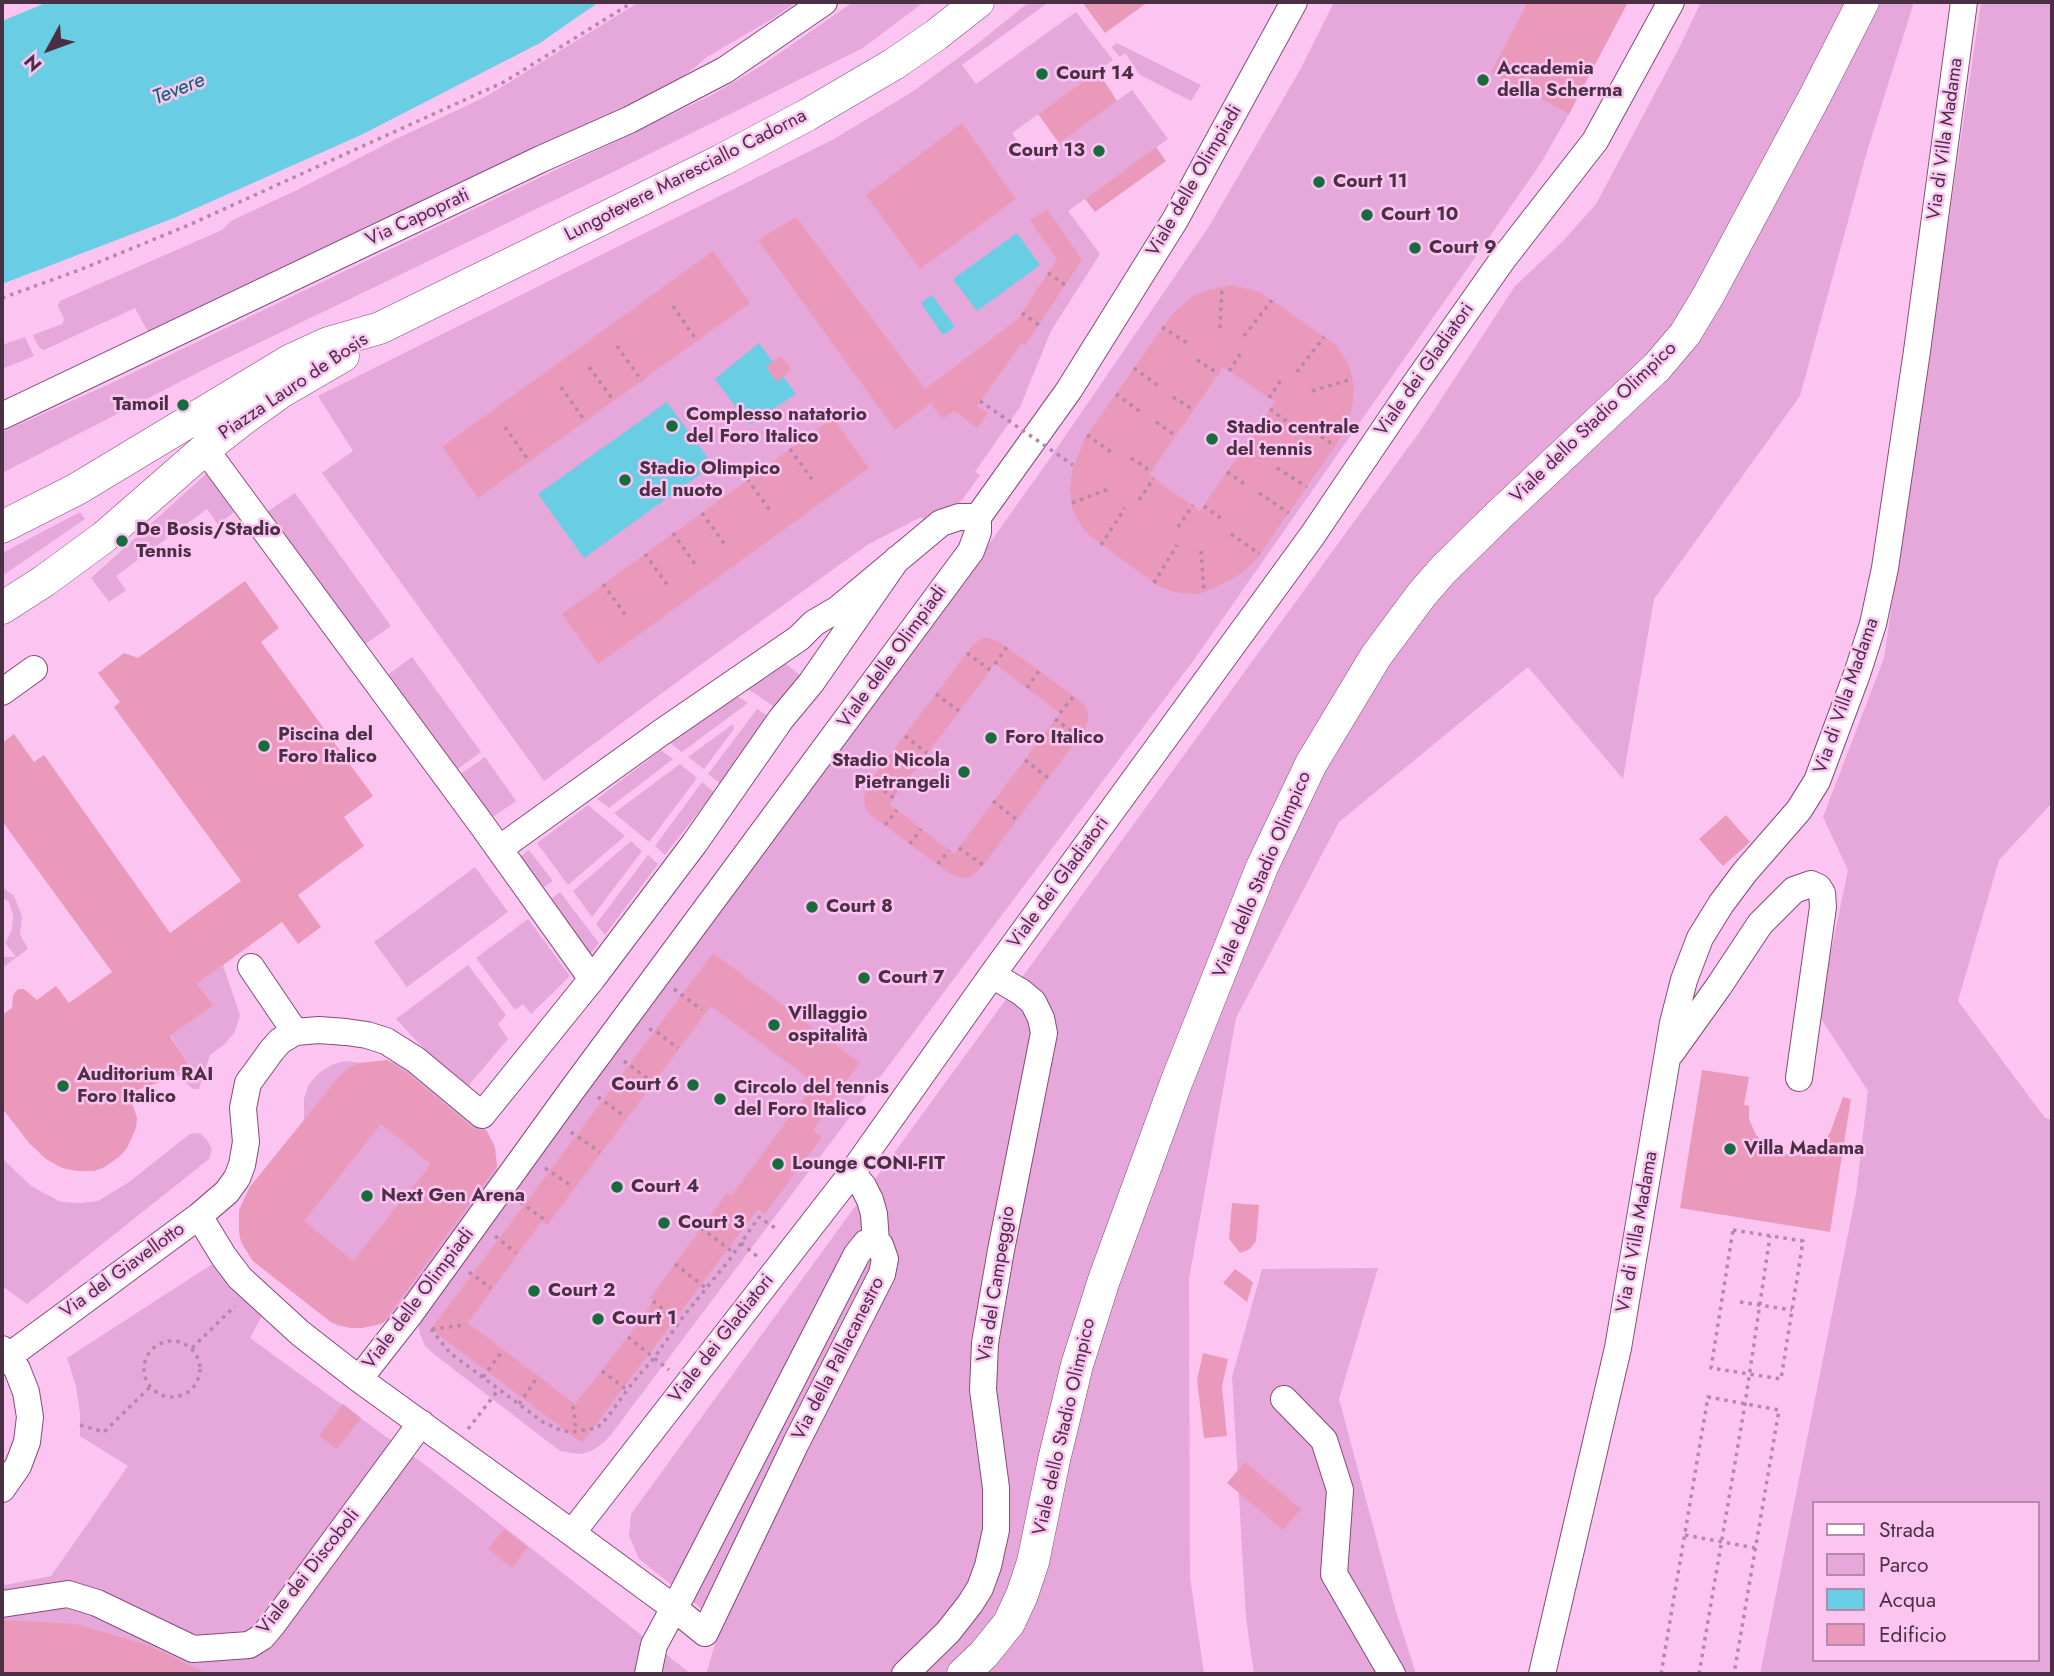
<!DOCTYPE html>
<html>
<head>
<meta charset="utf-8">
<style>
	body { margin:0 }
	#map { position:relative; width:2054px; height:1676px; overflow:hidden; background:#fcc5f1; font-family:Jost,sans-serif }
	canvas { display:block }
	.frame { position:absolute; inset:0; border:4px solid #4a2f45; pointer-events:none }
	.legend { position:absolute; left:1812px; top:1501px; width:228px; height:161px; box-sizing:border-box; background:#fcc5f1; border:2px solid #b589ac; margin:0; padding:9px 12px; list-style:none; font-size:21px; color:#4a2f45 }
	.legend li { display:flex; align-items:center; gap:14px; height:35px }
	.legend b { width:35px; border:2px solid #b589ac }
	.north { position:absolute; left:14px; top:14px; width:70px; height:70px; -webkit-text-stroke:5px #fcc5f1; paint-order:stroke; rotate:229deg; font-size:19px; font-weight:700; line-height:28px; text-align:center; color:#4a2f45 }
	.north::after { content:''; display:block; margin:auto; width:24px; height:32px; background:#4a2f45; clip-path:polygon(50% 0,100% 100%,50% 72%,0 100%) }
</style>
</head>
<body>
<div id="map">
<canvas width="2054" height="1676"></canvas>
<div class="frame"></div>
<ul class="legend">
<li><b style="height:9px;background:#fff"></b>Strada</li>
<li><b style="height:19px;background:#e6a8da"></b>Parco</li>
<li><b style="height:19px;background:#69cee3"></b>Acqua</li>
<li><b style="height:19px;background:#eb99bb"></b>Edificio</li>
</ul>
<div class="north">N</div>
</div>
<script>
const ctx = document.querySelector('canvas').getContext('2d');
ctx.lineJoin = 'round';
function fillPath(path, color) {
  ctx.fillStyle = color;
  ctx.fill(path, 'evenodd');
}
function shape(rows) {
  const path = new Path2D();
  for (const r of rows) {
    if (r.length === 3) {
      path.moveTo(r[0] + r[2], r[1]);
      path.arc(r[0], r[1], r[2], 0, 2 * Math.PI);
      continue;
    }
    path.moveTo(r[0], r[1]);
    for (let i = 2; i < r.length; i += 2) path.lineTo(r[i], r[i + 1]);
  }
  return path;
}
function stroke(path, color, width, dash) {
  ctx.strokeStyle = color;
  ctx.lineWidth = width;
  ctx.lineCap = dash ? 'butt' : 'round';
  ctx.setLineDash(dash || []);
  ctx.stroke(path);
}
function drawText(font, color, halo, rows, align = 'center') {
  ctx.font = font + ' Jost,sans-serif';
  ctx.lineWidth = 5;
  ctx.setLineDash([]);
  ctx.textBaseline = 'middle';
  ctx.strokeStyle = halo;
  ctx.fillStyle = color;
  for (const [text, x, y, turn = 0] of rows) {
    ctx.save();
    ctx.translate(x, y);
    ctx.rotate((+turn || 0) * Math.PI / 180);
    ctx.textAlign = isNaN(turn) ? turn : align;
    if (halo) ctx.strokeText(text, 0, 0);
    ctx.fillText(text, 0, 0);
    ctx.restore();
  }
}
fillPath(shape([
	[639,2,797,2,772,19,707,57,659,97,152,339,135,308,44,350,40,348,36,342,33,335,62,324,64,319,58,306,60,301,222,230,231,221,297,190,396,139,487,96],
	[853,2,924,2,863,48,613,172,215,364,2,473,2,432,103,387,712,95,761,66],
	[1029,2,1049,2,962,65,976,84,1076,12,1113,60,1012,133,1032,161,1132,90,1168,139,1068,211,1100,254,1051,331,1020,407,975,472,980,475,963,499,932,527,921,517,867,545,685,676,544,781,322,473,353,451,318,396,832,140,912,92,977,44],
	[1334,2,1628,2,1569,114,1541,163,1196,657,610,1436,602,1444,593,1450,582,1454,571,1453,560,1451,435,1355,425,1346,420,1334,418,1321,962,582,1048,461,1208,228,1300,70],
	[1701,2,1914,2,1868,148,1800,396,1654,599,1623,779,1528,667,1339,822,1236,1018,1189,1279,1190,1577,1204,1674,706,1674,721,1624,639,1559,629,1536,631,1514,1423,427,1515,286,1563,241,1596,204,1678,50],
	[1981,2,2052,2,2052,803,1999,860,1958,1001,2045,1118,2052,1120,2052,1674,1760,1674,1856,1194,1868,1091,1818,1014,1848,870,1823,817,1884,658],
	[1814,1503,2038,1503,2038,1660,1814,1660],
	[1117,43,1201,85,1191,101,1140,75,1125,53,1120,57,1111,47],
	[25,337,34,356,2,369,2,345],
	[206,474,234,512,218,525,207,509,116,576,126,590,109,602,91,578],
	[295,493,391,626,364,645,267,512],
	[80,512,85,519,2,576,2,553],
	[412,657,481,752,455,771,386,676],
	[781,660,800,675,776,708,745,687],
	[735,695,748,703,682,752,670,743],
	[757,709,770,717,721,784,708,774],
	[733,724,734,729,704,769,688,757],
	[661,750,673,759,609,808,597,799],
	[485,757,516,801,490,819,459,775],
	[680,764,697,778,649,842,614,813],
	[702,782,714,792,665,855,655,846],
	[588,805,625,836,568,885,537,843],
	[631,841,642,851,592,917,573,891],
	[529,850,553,881,540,890,517,859],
	[648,855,658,864,605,935,596,924],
	[475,867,508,912,407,987,374,942],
	[2,887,14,896,22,916,20,934,28,949,2,968,2,957,16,957,5,943,12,930,13,915,9,902,2,897],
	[560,892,599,943,589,956,548,901],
	[528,919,570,976,531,1014,523,1004,515,1010,476,958],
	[223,965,240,1015,235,1032,225,1044,210,1055,199,1089,193,1089,176,1074,188,1064,169,1033,212,1004,197,984],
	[468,965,506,1015,498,1024,508,1039,464,1091,396,1019],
	[345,1061,363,1063,388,1061,404,1065,486,1130,494,1144,497,1168,498,1175,391,1319,378,1325,354,1328,339,1326,332,1323,255,1263,249,1255,239,1225,239,1210,249,1188,304,1120,304,1098,309,1084,319,1073,331,1065],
	[200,1133,207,1140,212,1149,209,1159,27,1304,2,1286,2,1158,31,1186,61,1202,80,1203,98,1201,129,1182,190,1134],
	[217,1261,264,1312,250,1338,428,1467,691,1674,2,1674,2,1580,5,1585,51,1576,128,1466,80,1436,80,1414,76,1386,67,1358],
	[1378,1268,1339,1399,1395,1608,1416,1674,1254,1674,1246,1618,1232,1377,1262,1269]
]), '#e6a8da');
fillPath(shape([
	[48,2,599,2,540,43,361,135,174,218,2,284,2,21],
	[1017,233,1040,265,977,311,953,279],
	[932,295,955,327,943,335,921,303],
	[759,343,796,394,749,425,715,379],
	[667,402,713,465,584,558,538,494]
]), '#69cee3');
fillPath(shape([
	[1082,2,1148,2,1105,33],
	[1528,2,1628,2,1569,114,1491,72],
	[1098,71,1117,101,1059,143,1038,114],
	[962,123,1016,199,920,269,866,195],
	[1156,147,1166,161,1095,212,1085,199],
	[1047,209,1082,260,1025,346,1022,343,977,406,988,413,977,428,954,411,943,419,931,403,895,430,758,240,796,217,925,389,1018,319,1057,259,1030,220],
	[713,251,750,303,478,498,442,447],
	[1232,285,1260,292,1336,345,1348,364,1351,373,1354,387,1353,403,1350,416,1340,439,1256,560,1238,576,1210,590,1198,594,1178,593,1158,586,1089,535,1082,527,1072,508,1070,489,1072,470,1085,438,1172,314,1192,297,1207,290],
	[1223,367,1275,402,1200,511,1149,475],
	[781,356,791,370,777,382,766,367],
	[833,418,869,468,598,664,562,614],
	[245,581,279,628,261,642,373,796,344,817,364,846,298,895,321,927,298,944,282,922,197,984,213,1005,170,1036,188,1064,166,1080,129,1093,137,1118,136,1128,127,1148,119,1157,103,1168,94,1171,77,1171,62,1168,46,1159,30,1144,2,1108,2,1015,12,1008,13,995,18,989,24,989,37,1000,56,986,69,1003,112,972,2,821,2,743,14,734,34,762,44,755,170,933,241,881,114,707,120,702,98,673,124,653,138,658],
	[983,638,988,638,998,641,1082,702,1086,707,1089,718,1085,729,982,867,971,877,962,878,949,873,871,815,865,807,864,796,870,781,967,653,974,644],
	[995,664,1060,713,954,854,889,804],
	[1726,815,1750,842,1723,866,1699,839],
	[713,953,860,1063,834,1097,813,1131,822,1137,765,1214,758,1209,582,1443,431,1329],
	[711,1006,815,1083,731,1196,727,1193,650,1298,654,1300,628,1337,575,1404,468,1323,542,1221,547,1225],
	[387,1060,407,1073,472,1127,479,1130,486,1130,495,1148,497,1166,383,1323,363,1328,350,1328,331,1322,252,1260,241,1242,239,1232,239,1211,250,1187,338,1078,346,1070,359,1063],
	[381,1124,431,1164,353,1261,304,1221],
	[1702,1070,1749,1077,1744,1105,1749,1106,1749,1119,1755,1133,1764,1145,1778,1153,1792,1155,1807,1153,1820,1145,1830,1133,1843,1097,1851,1099,1830,1232,1680,1208],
	[1232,1203,1259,1205,1256,1241,1250,1249,1240,1253,1229,1239],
	[1235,1269,1253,1282,1247,1302,1223,1283],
	[1203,1353,1228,1359,1222,1387,1227,1436,1204,1438,1197,1380],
	[343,1404,361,1418,337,1449,319,1436],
	[1245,1462,1301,1509,1283,1530,1227,1483],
	[504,1529,528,1547,512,1568,488,1549],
	[2,1620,76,1624,150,1646,208,1674,2,1674]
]), '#eb99bb');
const minor = shape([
	[2,416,541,159,629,120,725,70,824,2],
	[205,449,482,825,592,979],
	[2,692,34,669],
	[499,849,659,734,799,638,814,623,838,609,941,523,959,517,978,517],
	[251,967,295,1032],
	[1671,1053,1719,986,1760,924,1794,890,1811,884,1818,887,1822,893,1823,907,1799,1078],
	[852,1173,863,1186,870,1200,874,1214,876,1242],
	[2,1349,17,1369,26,1392,30,1417,27,1442,18,1466,2,1489],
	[9,1356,199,1216],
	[359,1379,410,1314,572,1090,971,551,978,532,978,517,1069,390,1175,220,1294,2],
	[1284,1399,1324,1440,1340,1490,1334,1574,1392,1674],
	[572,1533,852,1173,992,975,1312,536,1408,394,1503,259,1595,141,1671,2],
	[2,1604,68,1594,97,1603,193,1649,249,1645,262,1637,273,1624,421,1423],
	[648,1674,654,1645,674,1608,682,1594,857,1254,866,1243,876,1242,880,1245,885,1259,882,1274,796,1443,705,1633,674,1608,572,1533,359,1379,300,1333,240,1278,224,1257,199,1216,227,1192,237,1178,242,1165,246,1142,243,1108,248,1083,272,1050,280,1041,295,1032,319,1030,346,1032,367,1035,386,1041,416,1060,482,1115,592,979,694,844,781,719,811,683,897,559],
	[905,1674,948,1632,970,1604,980,1588,988,1566,996,1530,996,1488,983,1390,985,1343,1001,1250,1044,1033,1041,1018,1033,1002,1021,992,992,975],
	[1542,1674,1618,1348,1673,1023,1684,980,1700,938,1721,904,1745,872,1799,810,1817,781,1857,674,1873,624,1885,568,1917,351,1964,2]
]);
const major = shape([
	[2,527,77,489,291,360,328,343,380,328,722,160,807,115,894,64,936,35,978,2],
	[2,608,44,581,104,537,205,449,246,417,281,392,343,356],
	[963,1674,984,1654,1009,1623,1022,1595,1033,1562,1054,1460,1077,1365,1104,1280,1176,1083,1262,867,1311,764,1376,656,1422,594,1443,570,1499,515,1657,367,1685,334,1708,296,1815,96,1863,2]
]);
stroke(minor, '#864a7c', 28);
stroke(major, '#864a7c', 33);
stroke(shape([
	[1048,273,1065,285],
	[2,298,82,269,191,224,504,82,633,2],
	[673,306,697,341],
	[1022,313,1039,325],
	[1162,327,1189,344],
	[1220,328,1222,287],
	[1244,336,1272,300],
	[617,346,642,381],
	[1197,360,1219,374],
	[589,367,614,401],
	[1134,368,1160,387],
	[1229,371,1241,353],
	[1297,372,1324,337],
	[561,387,585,421],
	[1312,391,1352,379],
	[1116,394,1142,413],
	[1173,397,1194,410],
	[1269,398,1281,380],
	[1270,409,1289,423],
	[1156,422,1176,436],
	[505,427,529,461],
	[1307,427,1335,446],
	[1087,435,1114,454],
	[1245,446,1264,459],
	[790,449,814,482],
	[1131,458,1152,472],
	[1277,468,1307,487],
	[1227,472,1246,485],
	[747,479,772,513],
	[1259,493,1289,513],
	[1139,500,1154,478],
	[1072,503,1109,489],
	[1204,506,1222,519],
	[702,513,726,546],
	[1178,527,1193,505],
	[673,533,697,567],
	[1231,534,1260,554],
	[1101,545,1125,508],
	[1201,551,1204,592],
	[645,554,669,587],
	[1154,583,1177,545],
	[603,584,627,617],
	[967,653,990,670],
	[995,664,1007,647],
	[1027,688,1039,671],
	[936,694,959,711],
	[1060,713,1074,696],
	[1055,719,1080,737],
	[905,736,927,753],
	[1025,760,1048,778],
	[870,781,894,798],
	[993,801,1017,820],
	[885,825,897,810],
	[910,844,921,829],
	[959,848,983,865],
	[938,864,949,850],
	[674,989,702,1010],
	[649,1029,657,1032,678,1048],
	[624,1061,652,1082],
	[598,1097,626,1117],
	[571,1132,600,1152],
	[545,1168,573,1187],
	[520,1202,548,1222],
	[701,1228,734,1253],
	[1733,1230,1803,1241,1781,1379,1711,1368,1733,1230],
	[495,1236,516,1253],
	[741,1243,758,1257],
	[675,1264,706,1288],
	[469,1272,491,1288],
	[653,1301,680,1322],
	[1740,1302,1792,1310],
	[431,1329,450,1353,543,1422,560,1430,571,1432,597,1428,607,1418,633,1382,654,1358,683,1317,730,1259,759,1217,778,1230],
	[432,1329,466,1325],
	[628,1337,669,1370],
	[172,1369,28],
	[192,1348,235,1306],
	[602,1371,627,1390],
	[483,1377,501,1353],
	[519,1404,536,1379],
	[573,1406,576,1431],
	[80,1425,104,1432,150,1387],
	[468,1429,499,1389],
	[1685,1535,1755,1548],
	[1661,1674,1708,1397,1779,1410,1734,1674],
	[1699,1674,1745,1404,1770,1236]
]), '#b488ab', 3.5, [3.5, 5]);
stroke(minor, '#fff', 26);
stroke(major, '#fff', 32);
stroke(shape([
	[980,401,1073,465]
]), '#b488ab', 3.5, [3.5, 5]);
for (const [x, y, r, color] of [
	[1042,74,7,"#186b3d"],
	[1483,80,7,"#186b3d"],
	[1099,151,7,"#186b3d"],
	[1319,182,7,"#186b3d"],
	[1367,215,7,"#186b3d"],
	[1415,248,7,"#186b3d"],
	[183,405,7,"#186b3d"],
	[672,426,7,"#186b3d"],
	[1212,439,7,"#186b3d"],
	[625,480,7,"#186b3d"],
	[122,541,7,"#186b3d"],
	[991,738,7,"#186b3d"],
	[264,746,7,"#186b3d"],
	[964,772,7,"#186b3d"],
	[812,907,7,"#186b3d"],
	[864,978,7,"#186b3d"],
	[774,1025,7,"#186b3d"],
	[693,1085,7,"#186b3d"],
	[63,1086,7,"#186b3d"],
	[720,1099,7,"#186b3d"],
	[1730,1149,7,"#186b3d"],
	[778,1164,7,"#186b3d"],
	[617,1187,7,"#186b3d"],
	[367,1196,7,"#186b3d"],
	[664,1223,7,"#186b3d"],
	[534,1291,7,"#186b3d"],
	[598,1319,7,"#186b3d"]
]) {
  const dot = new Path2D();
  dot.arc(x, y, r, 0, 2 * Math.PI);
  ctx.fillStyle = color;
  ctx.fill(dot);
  stroke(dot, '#fcc5f1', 2.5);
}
drawText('bold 19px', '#4a2f45', '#fcc5f1', [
	["Accademia",1497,69],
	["della Scherma",1497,91],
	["Court 14",1056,74],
	["Court 13",1085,151,"right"],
	["Court 11",1333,182],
	["Court 10",1381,215],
	["Court 9",1429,248],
	["Tamoil",169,405,"right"],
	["Complesso natatorio",686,415],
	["del Foro Italico",686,437],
	["Stadio centrale",1226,428],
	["del tennis",1226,450],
	["Stadio Olimpico",639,469],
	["del nuoto",639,491],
	["De Bosis/Stadio",136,530],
	["Tennis",136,552],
	["Piscina del",278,735],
	["Foro Italico",278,757],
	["Foro Italico",1005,738],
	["Stadio Nicola",950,761,"right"],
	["Pietrangeli",950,783,"right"],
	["Court 8",826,907],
	["Court 7",878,978],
	["Villaggio",788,1014],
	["ospitalità",788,1036],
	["Auditorium RAI",77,1075],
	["Foro Italico",77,1097],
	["Court 6",679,1085,"right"],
	["Circolo del tennis",734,1088],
	["del Foro Italico",734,1110],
	["Villa Madama",1744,1149],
	["Lounge CONI-FIT",792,1164],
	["Court 4",631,1187],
	["Next Gen Arena",381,1196],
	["Court 3",678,1223],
	["Court 2",548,1291],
	["Court 1",612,1319]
], 'left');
drawText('19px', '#4a2f45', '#fcc5f1', [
	["Via di Villa Madama",1946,139,-82],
	["Lungotevere Maresciallo Cadorna",686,176,-27],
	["Viale delle Olimpiadi",1195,181,-60],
	["Via Capoprati",418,218,-25],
	["Viale dei Gladiatori",1425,370,-55],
	["Piazza Lauro de Bosis",294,387,-34],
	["Viale dello Stadio Olimpico",1594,423,-44],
	["Viale delle Olimpiadi",893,657,-54],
	["Via di Villa Madama",1847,696,-71],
	["Viale dello Stadio Olimpico",1263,875,-67],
	["Viale dei Gladiatori",1059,883,-54],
	["Via di Villa Madama",1638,1232,-80],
	["Via del Giavellotto",123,1271,-36],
	["Via del Campeggio",997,1284,-81],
	["Viale delle Olimpiadi",419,1299,-53],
	["Viale dei Gladiatori",722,1339,-52],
	["Via della Pallacanestro",839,1359,-63],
	["Viale dello Stadio Olimpico",1065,1427,-77],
	["Viale dei Discoboli",309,1572,-52]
]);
drawText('italic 21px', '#0a6271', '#fcc5f1', [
	["Tevere",179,90,-22]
]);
</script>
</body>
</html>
